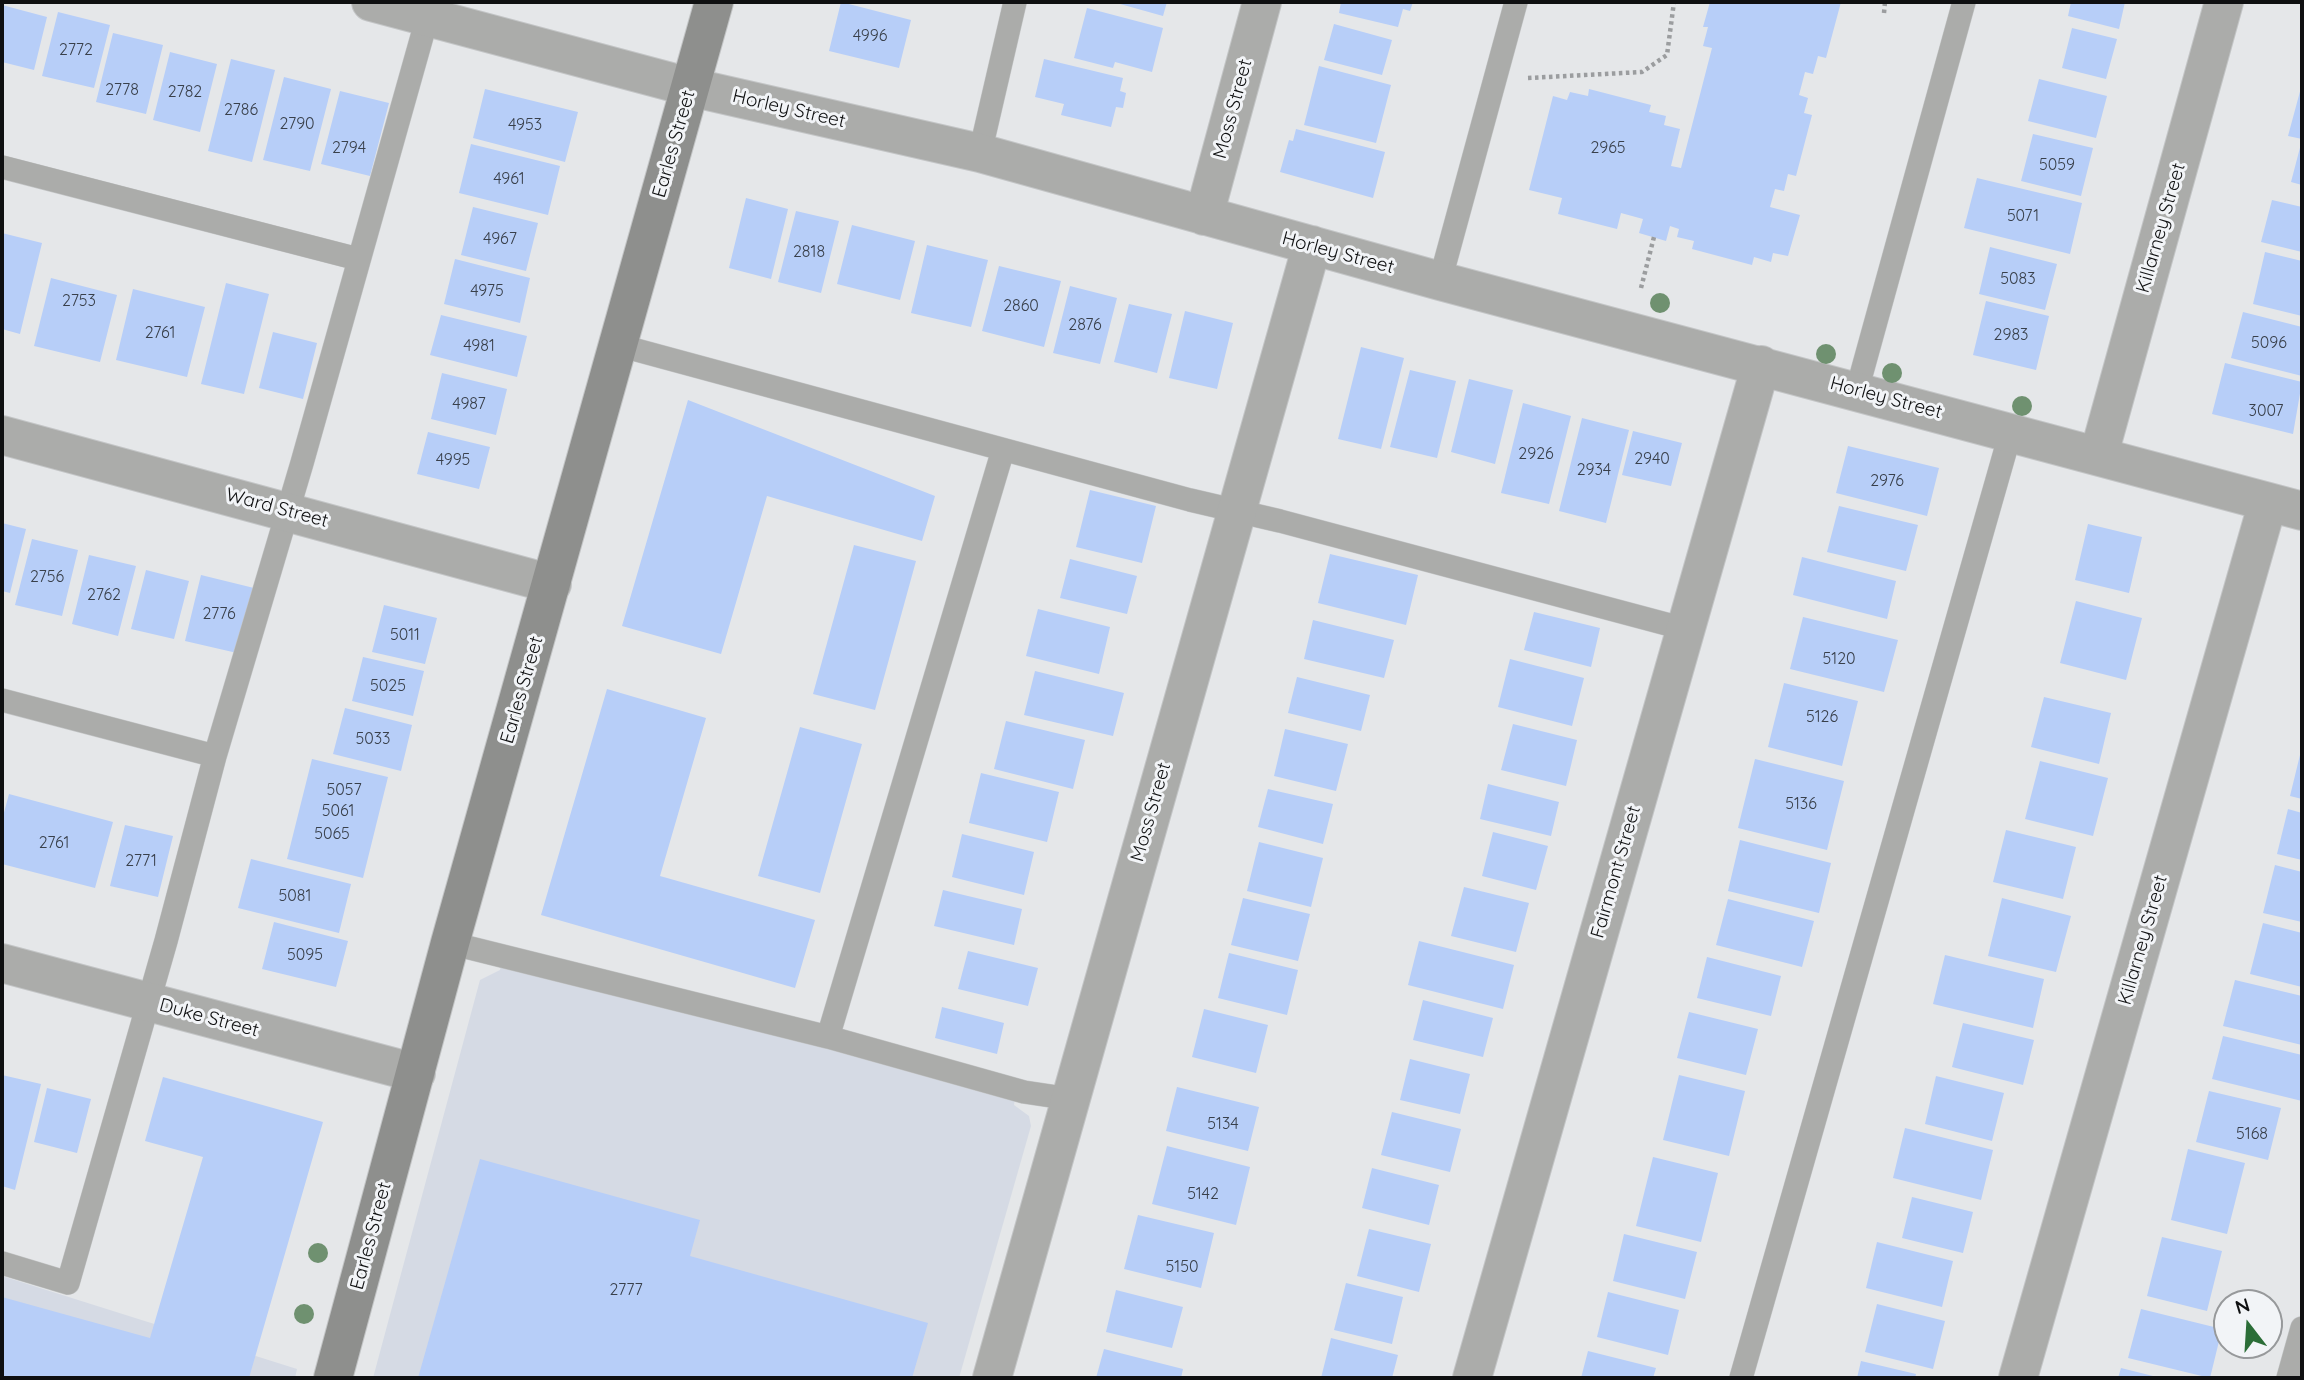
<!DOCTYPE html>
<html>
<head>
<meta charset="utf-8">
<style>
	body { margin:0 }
	#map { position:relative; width:2304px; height:1380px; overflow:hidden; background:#e5e7e9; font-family:Quicksand,sans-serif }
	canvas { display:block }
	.frame { position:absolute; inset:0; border:4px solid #0f1011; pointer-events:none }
	.north { position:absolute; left:2213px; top:1289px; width:70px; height:70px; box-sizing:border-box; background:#f2f4f7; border:2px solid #97999b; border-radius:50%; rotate:343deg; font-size:19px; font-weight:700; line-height:28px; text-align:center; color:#0f1011 }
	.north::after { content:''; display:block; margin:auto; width:24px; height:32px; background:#2b6d37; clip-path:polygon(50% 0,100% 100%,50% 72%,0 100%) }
</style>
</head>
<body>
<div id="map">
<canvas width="2304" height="1380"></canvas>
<div class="frame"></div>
<div class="north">N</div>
</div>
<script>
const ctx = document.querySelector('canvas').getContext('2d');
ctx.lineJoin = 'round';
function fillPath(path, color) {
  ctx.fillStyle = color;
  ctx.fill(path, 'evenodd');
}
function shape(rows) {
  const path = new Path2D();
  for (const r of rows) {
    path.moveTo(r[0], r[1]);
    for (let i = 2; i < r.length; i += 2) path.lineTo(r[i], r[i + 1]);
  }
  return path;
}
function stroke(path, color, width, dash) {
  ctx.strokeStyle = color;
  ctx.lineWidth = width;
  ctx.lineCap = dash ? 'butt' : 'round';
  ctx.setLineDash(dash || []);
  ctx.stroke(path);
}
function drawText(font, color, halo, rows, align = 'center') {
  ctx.font = font + ' Quicksand,sans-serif';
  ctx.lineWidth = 6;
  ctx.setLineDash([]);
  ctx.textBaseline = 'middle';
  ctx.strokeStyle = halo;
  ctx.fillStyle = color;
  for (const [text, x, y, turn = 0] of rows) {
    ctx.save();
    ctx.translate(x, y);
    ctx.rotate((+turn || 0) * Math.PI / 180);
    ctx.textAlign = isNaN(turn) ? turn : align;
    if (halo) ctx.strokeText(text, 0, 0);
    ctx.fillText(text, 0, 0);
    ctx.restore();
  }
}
fillPath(shape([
	[502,955,1016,1090,1014,1105,1029,1116,1031,1126,959,1378,373,1378,480,980,500,970],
	[2,1276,297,1369,295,1378,2,1378]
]), '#d5dae4');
fillPath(shape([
	[841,2,911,20,899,68,829,51],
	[1113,2,1167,2,1163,16],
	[1341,2,1413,2,1410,11,1403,9,1398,27,1339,13],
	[1710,2,1841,2,1826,58,1818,56,1813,74,1805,72,1799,95,1808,98,1804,113,1812,115,1796,176,1788,174,1784,191,1775,189,1770,207,1800,215,1788,256,1773,253,1771,262,1754,257,1752,265,1692,249,1694,241,1677,237,1679,229,1670,226,1666,241,1639,233,1643,219,1621,213,1617,229,1558,214,1562,198,1529,190,1553,96,1567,100,1570,92,1588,96,1589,89,1651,105,1649,112,1666,116,1664,125,1680,129,1671,166,1681,168,1712,48,1703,46,1708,27,1703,27],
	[2071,2,2125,2,2119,29,2068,16],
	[2,5,47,17,34,70,2,62],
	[1087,8,1163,28,1152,72,1115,62,1113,68,1074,58],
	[58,12,110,25,94,88,42,76],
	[1334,24,1392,40,1382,75,1324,60],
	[2072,28,2117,39,2106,79,2062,68],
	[113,33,163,45,146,114,96,102],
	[170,52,217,64,200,132,153,120],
	[231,59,275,70,252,162,208,151],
	[1044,59,1123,78,1120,91,1126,93,1123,108,1116,107,1111,127,1061,115,1064,104,1035,97],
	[1319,66,1391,85,1376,143,1304,125],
	[284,77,331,89,310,171,263,160],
	[2039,79,2107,96,2096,138,2028,121],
	[2302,84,2302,139,2288,136],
	[485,89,578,112,565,162,473,138],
	[340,91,389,103,370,176,321,164],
	[1296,129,1385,152,1373,198,1280,172,1289,140,1293,141],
	[2033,134,2093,148,2081,196,2021,181],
	[2302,140,2302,185,2291,182],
	[471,144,560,166,548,215,459,193],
	[1977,178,2082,203,2070,254,1964,228],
	[746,198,788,209,771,279,729,268],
	[2272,200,2302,207,2302,252,2261,242],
	[473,207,538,223,526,271,461,255],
	[796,211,839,221,821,293,778,282],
	[852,225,915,241,900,300,837,284],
	[2,233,42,243,20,334,2,329],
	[927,245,988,260,971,327,911,313],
	[1990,247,2057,264,2045,310,1979,294],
	[2265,252,2302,261,2302,316,2253,304],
	[455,259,530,278,520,323,444,304],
	[999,266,1061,281,1044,347,982,331],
	[51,278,117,295,100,362,34,346],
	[226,283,269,294,244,394,201,384],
	[1070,286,1117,298,1100,364,1053,353],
	[133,289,205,307,187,377,116,360],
	[1986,301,2049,316,2036,370,1973,355],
	[1129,304,1172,314,1157,373,1114,362],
	[1185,311,1233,323,1217,389,1169,378],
	[2243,312,2302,327,2302,376,2231,358],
	[441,315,527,336,517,377,430,355],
	[273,332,317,343,303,399,259,388],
	[1361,347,1404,358,1381,449,1338,439],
	[2225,363,2302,382,2293,434,2212,414],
	[1410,370,1456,381,1437,458,1390,447],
	[442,373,507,389,496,435,431,419],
	[1469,379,1513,390,1495,464,1451,452],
	[688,400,935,496,922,541,767,496,721,654,622,626],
	[1523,403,1571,416,1549,504,1501,493],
	[1582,418,1629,430,1606,523,1559,511],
	[1633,431,1682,443,1671,486,1622,475],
	[428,432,490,447,479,489,417,474],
	[1848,446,1939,468,1927,516,1836,493],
	[1090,490,1156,506,1142,563,1076,547],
	[1839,506,1918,525,1906,571,1827,552],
	[2,523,26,529,10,593,2,591],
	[2088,524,2142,537,2129,593,2075,580],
	[32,539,78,550,62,616,15,605],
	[854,545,916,561,875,710,813,694],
	[1330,554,1418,575,1406,625,1318,603],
	[89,555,136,566,118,636,72,624],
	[1802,557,1896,581,1887,619,1793,595],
	[1070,559,1137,576,1127,614,1060,598],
	[146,570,189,581,174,639,131,629],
	[201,575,254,588,237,653,185,641],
	[2076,601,2142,618,2126,680,2060,663],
	[384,605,437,618,425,664,372,652],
	[1038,609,1110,627,1099,674,1026,656],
	[1534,612,1600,628,1591,667,1524,650],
	[1803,617,1898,640,1884,692,1790,669],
	[1313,620,1394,640,1384,678,1304,659],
	[363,657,424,671,413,716,352,701],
	[1510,659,1584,678,1572,726,1498,707],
	[1035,671,1124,693,1113,736,1024,715],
	[1297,677,1370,695,1361,731,1288,713],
	[1784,683,1858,701,1842,766,1768,747],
	[607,689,706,718,660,876,815,920,795,988,541,915],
	[2044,697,2111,713,2099,764,2031,747],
	[345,708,412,725,401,771,333,754],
	[1006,721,1085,740,1073,789,994,769],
	[1513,724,1577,740,1566,786,1501,770],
	[800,727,862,744,820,893,758,876],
	[1285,729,1348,744,1336,791,1274,776],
	[2300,755,2302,756,2302,799,2290,796],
	[312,759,388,777,363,878,287,859],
	[1755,759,1844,781,1827,850,1738,828],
	[2040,761,2108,778,2093,836,2025,819],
	[981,773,1059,792,1047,842,969,823],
	[1488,784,1559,802,1551,836,1480,819],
	[1268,789,1333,804,1323,844,1258,827],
	[9,794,113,822,95,888,2,864,2,820],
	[2288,809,2302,813,2302,860,2277,854],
	[125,825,173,836,158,897,110,886],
	[2006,830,2076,847,2063,899,1993,882],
	[1493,832,1548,846,1536,890,1482,876],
	[962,834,1034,852,1024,895,952,877],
	[1740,840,1831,863,1819,913,1728,891],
	[1259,842,1323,858,1311,907,1247,891],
	[251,859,351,884,339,933,238,908],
	[2275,865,2302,872,2302,922,2263,913],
	[1464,887,1529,903,1516,952,1451,936],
	[943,890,1022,909,1014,945,934,926],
	[1243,898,1310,914,1298,961,1231,945],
	[2002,898,2071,916,2056,972,1988,956],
	[1728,899,1814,921,1802,967,1716,945],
	[274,922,348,941,336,987,262,969],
	[2263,923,2302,933,2302,987,2250,974],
	[1419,941,1514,965,1503,1009,1408,985],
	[968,951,1038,968,1028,1006,958,989],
	[1229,953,1298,970,1287,1015,1218,998],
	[1945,955,2044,979,2033,1028,1933,1004],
	[1707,957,1781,976,1771,1016,1697,998],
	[2235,980,2302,996,2302,1045,2223,1026],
	[1423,1000,1493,1018,1483,1057,1413,1040],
	[942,1007,1004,1023,997,1054,935,1038],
	[1204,1009,1268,1025,1256,1073,1192,1057],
	[1689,1012,1758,1029,1746,1075,1677,1058],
	[1963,1023,2034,1040,2023,1085,1952,1067],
	[2223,1036,2302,1055,2302,1101,2212,1079],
	[1410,1059,1470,1074,1460,1114,1400,1100],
	[2,1075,41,1084,15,1190,2,1186],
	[1679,1075,1745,1091,1729,1156,1663,1140],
	[1936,1076,2004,1093,1992,1141,1925,1124],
	[163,1077,323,1122,249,1378,2,1378,2,1297,150,1338,203,1157,145,1141],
	[1177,1087,1259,1107,1248,1151,1166,1131],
	[47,1088,91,1099,77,1153,34,1142],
	[2209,1091,2281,1108,2268,1160,2196,1142],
	[1392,1112,1461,1129,1450,1172,1381,1155],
	[1905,1128,1993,1150,1981,1200,1893,1178],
	[1167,1146,1250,1167,1236,1225,1152,1204],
	[2188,1149,2245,1163,2227,1234,2171,1220],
	[1653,1157,1718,1173,1701,1242,1636,1226],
	[480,1159,700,1220,690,1256,928,1323,912,1378,418,1378],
	[1372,1168,1439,1185,1429,1225,1362,1208],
	[1912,1197,1973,1212,1963,1253,1902,1238],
	[1138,1215,1214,1233,1201,1288,1124,1269],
	[1369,1229,1431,1244,1419,1292,1357,1276],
	[1624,1234,1697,1252,1685,1299,1613,1281],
	[2162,1237,2222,1251,2207,1311,2147,1296],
	[1877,1242,1953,1261,1942,1307,1866,1288],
	[1346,1283,1403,1297,1392,1344,1334,1330],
	[1116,1290,1183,1307,1172,1348,1106,1332],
	[1608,1292,1679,1310,1668,1355,1597,1337],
	[1877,1304,1945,1321,1933,1369,1865,1352],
	[2141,1309,2222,1329,2210,1378,2128,1358],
	[1331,1338,1398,1355,1392,1378,1321,1378],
	[1104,1349,1183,1369,1181,1378,1096,1378],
	[1588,1351,1656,1368,1653,1378,1581,1378],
	[1861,1361,1916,1374,1915,1378,1857,1378],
	[2121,1368,2157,1377,2157,1378,2118,1378]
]), '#b7cef8');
const lane = shape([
	[980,153,1015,2],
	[2,167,358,259],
	[1440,281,1516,2],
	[618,345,1190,500,1280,521,1685,629],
	[1857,390,1964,2],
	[2,700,215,756],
	[450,943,828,1037,1024,1092,1071,1099],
	[828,1037,1003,450],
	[2,1263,68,1283,166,941,215,756,302,463,430,8],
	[1741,1378,2011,431],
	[2288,1378,2302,1328]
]);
const street = shape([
	[371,2,690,87,980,153,1440,281,2302,511],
	[1204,216,1262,2],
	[2,435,552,584],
	[2099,454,2224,2],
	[2,963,416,1073],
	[992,1378,1312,245],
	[1472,1378,1761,365],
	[2018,1378,2268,502]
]);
const secondary = shape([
	[333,1378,450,943,714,2]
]);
stroke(lane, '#c3c5c6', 24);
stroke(street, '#c3c5c6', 40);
stroke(secondary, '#c3c5c6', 40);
stroke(shape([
	[1884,13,1885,2],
	[1528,78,1642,72,1667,55,1674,2],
	[1641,288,1654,237]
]), '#9b9d9f', 4.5, [3.5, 3.5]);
stroke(lane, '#abacaa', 23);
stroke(street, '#abacaa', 38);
stroke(secondary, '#8e8f8d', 38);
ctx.fillStyle = '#6f9170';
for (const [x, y] of [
	[1660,303],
	[1826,354],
	[1892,373],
	[2022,406],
	[318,1253],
	[304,1314]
]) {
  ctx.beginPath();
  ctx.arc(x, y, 10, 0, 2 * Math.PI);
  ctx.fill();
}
drawText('16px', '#39404b', null, [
	["4996",870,36],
	["2772",76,50],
	["2778",122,90],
	["2782",185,92],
	["2786",241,110],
	["2790",297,124],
	["4953",525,125],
	["2794",349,148],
	["2965",1608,148],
	["5059",2057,165],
	["4961",509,179],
	["5071",2023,216],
	["4967",500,239],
	["2818",809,252],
	["5083",2018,279],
	["4975",487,291],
	["2753",79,301],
	["2860",1021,306],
	["2876",1085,325],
	["2761",160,333],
	["2983",2011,335],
	["5096",2269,343],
	["4981",479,346],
	["4987",469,404],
	["3007",2266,411],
	["2926",1536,454],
	["2940",1652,459],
	["4995",453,460],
	["2934",1594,470],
	["2976",1887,481],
	["2756",47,577],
	["2762",104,595],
	["2776",219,614],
	["5011",405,635],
	["5120",1839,659],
	["5025",388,686],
	["5126",1822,717],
	["5033",373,739],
	["5057",344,790],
	["5136",1801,804],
	["5061",338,811],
	["5065",332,834],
	["2761",54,843],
	["2771",141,861],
	["5081",295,896],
	["5095",305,955],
	["5134",1223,1124],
	["5168",2252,1134],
	["5142",1203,1194],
	["5150",1182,1267],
	["2777",626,1290]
]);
drawText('19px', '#0f1011', '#f2f4f7', [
	["Horley Street",789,109,13],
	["Moss Street",1233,109,-75],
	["Earles Street",674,144,-74],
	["Killarney Street",2161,228,-74],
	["Horley Street",1338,253,15],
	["Horley Street",1886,398,15],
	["Ward Street",277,508,15],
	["Earles Street",522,690,-74],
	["Moss Street",1151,812,-74],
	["Fairmont Street",1616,872,-74],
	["Killarney Street",2143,940,-74],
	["Duke Street",209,1018,15],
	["Earles Street",371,1236,-75]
]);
</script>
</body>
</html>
